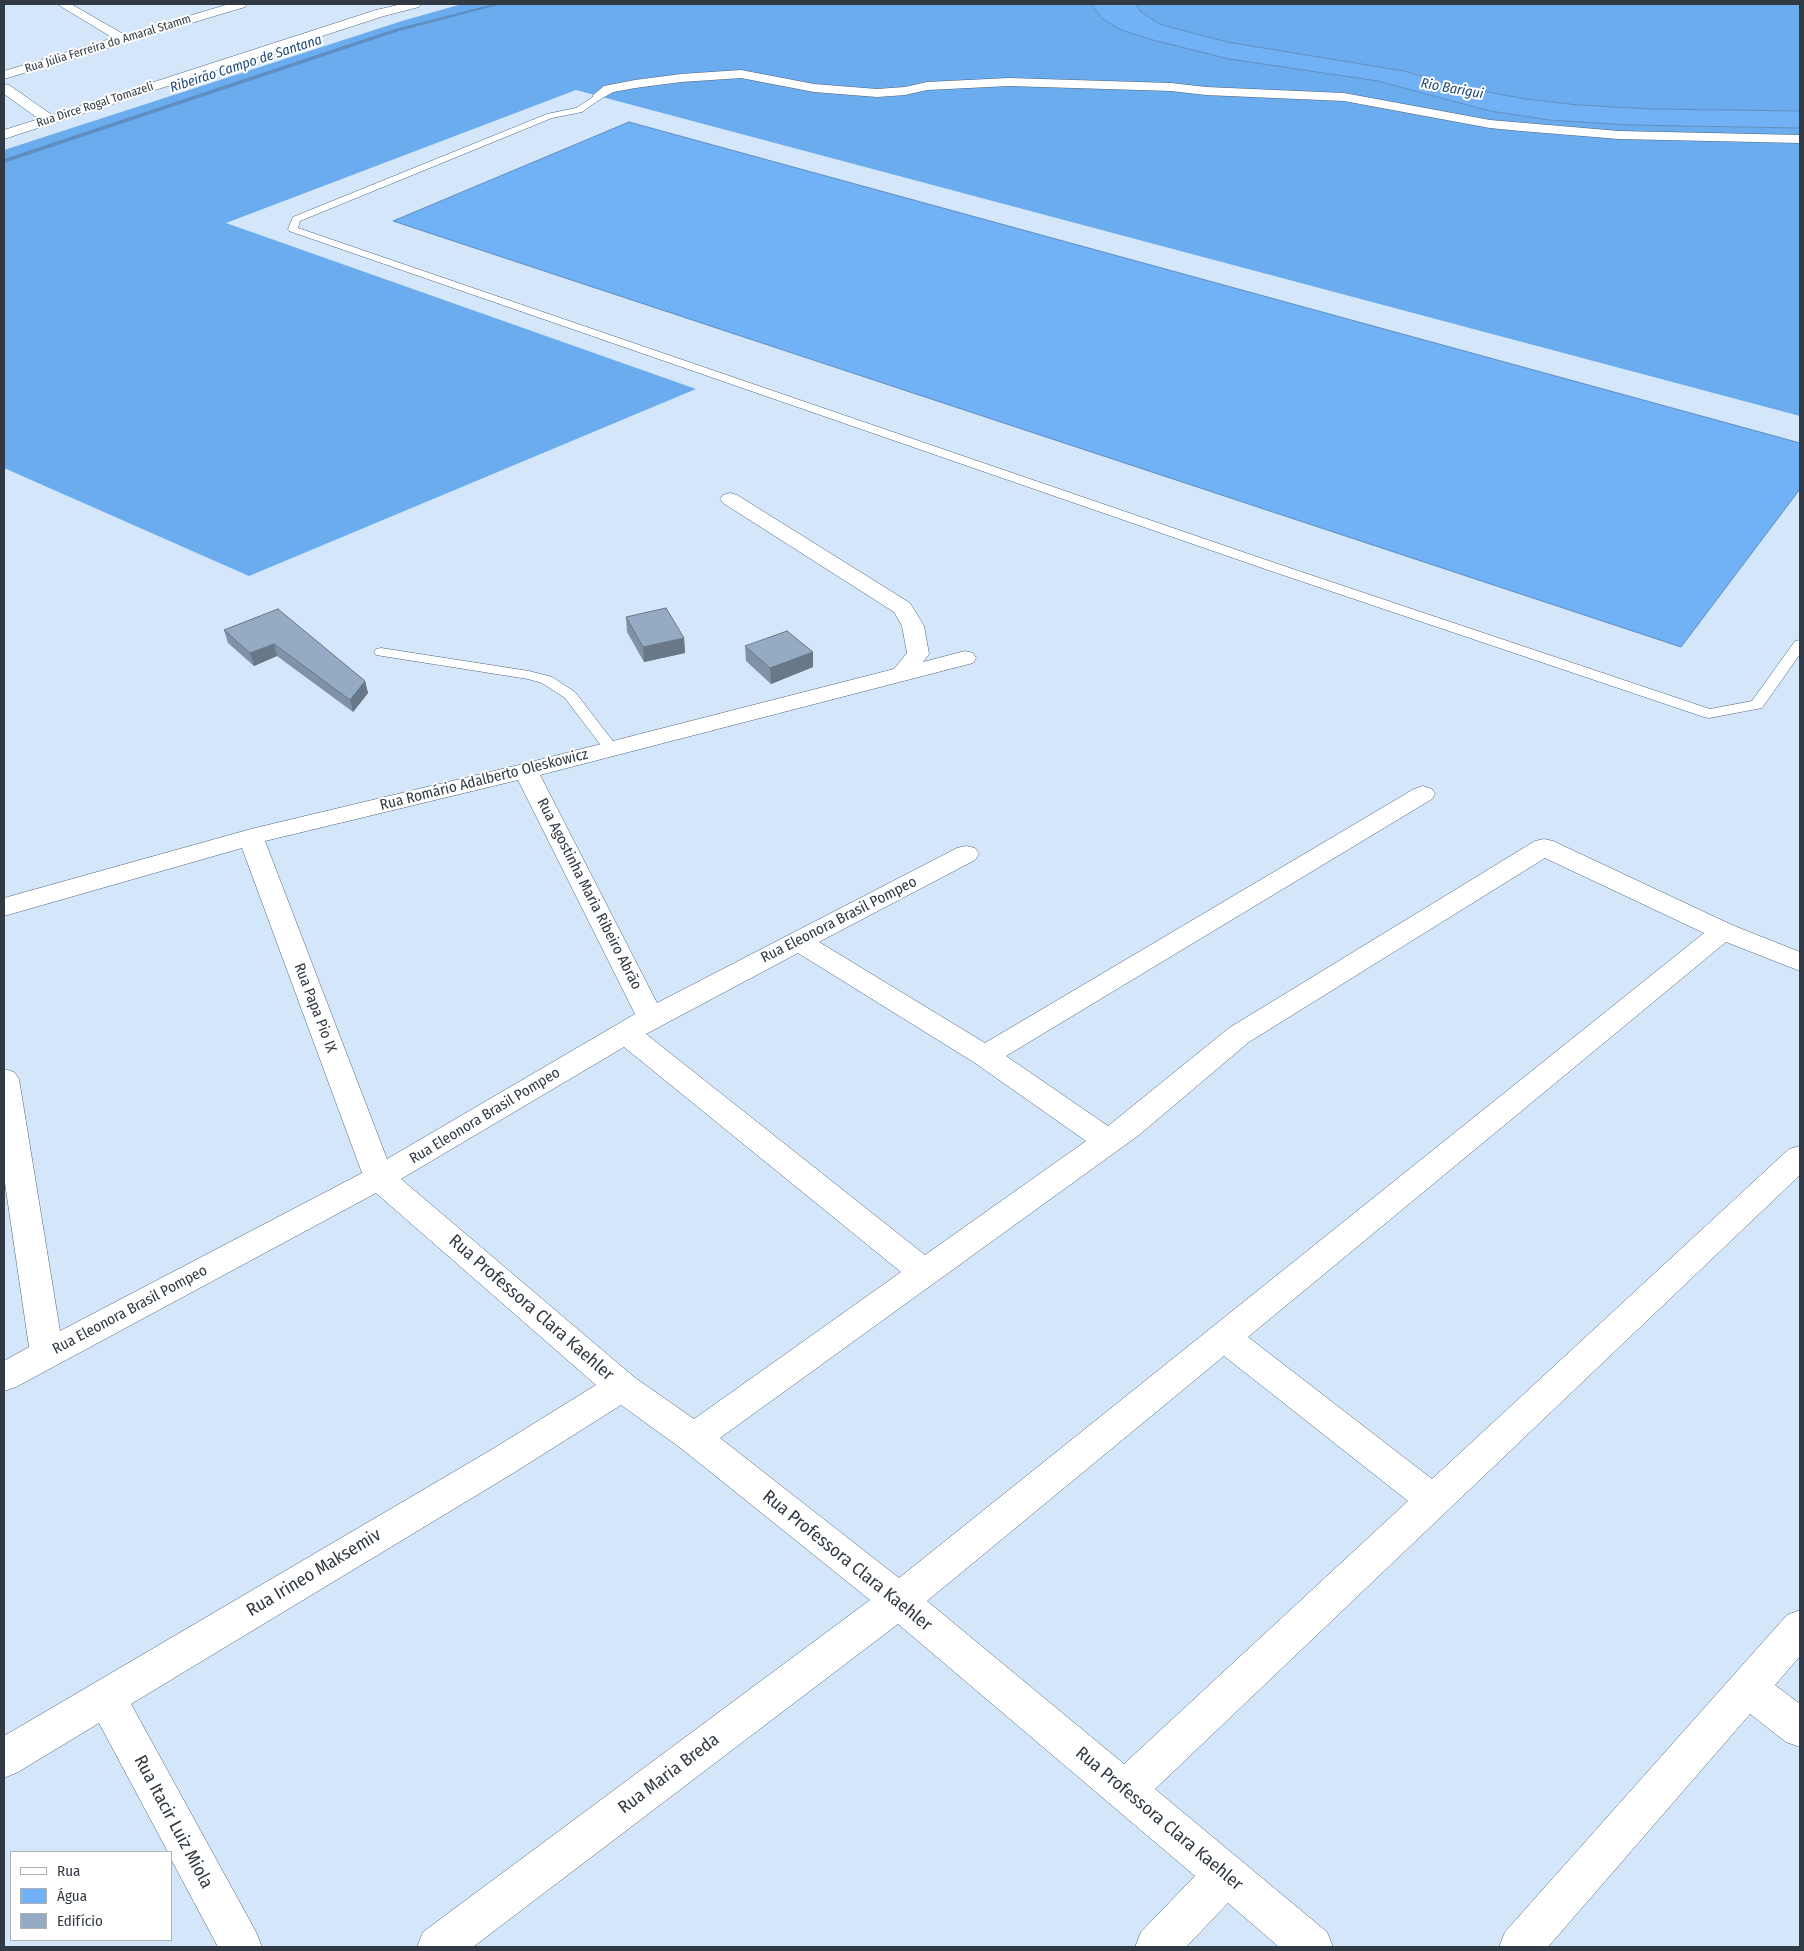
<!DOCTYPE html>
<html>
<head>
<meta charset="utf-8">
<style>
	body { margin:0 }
	#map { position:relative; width:1804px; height:1951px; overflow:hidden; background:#d3e6fa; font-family:"Fira Sans Condensed",sans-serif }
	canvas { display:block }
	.frame { position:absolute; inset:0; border:5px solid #313a44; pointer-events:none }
	.legend { position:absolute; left:10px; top:1851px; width:162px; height:90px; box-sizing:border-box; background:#fff; border:1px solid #adb0b4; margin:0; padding:6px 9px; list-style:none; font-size:15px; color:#313a44 }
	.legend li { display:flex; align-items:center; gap:10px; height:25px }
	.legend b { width:25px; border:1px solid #adb0b4 }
</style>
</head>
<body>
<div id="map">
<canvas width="1804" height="1951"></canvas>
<div class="frame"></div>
<ul class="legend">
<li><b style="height:6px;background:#fff"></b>Rua</li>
<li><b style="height:14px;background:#71b1f5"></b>Água</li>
<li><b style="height:14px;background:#94abc3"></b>Edifício</li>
</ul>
</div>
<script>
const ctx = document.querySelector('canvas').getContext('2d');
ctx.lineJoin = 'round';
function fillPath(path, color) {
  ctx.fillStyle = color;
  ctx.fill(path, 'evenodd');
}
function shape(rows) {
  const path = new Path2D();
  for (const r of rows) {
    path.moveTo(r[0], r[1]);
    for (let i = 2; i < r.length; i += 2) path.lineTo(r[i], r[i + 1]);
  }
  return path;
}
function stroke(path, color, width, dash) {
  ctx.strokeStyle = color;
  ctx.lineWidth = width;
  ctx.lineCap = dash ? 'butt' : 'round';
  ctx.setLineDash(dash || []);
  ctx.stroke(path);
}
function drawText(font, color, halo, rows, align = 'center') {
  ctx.font = font + ' "Fira Sans Condensed",sans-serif';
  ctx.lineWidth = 4;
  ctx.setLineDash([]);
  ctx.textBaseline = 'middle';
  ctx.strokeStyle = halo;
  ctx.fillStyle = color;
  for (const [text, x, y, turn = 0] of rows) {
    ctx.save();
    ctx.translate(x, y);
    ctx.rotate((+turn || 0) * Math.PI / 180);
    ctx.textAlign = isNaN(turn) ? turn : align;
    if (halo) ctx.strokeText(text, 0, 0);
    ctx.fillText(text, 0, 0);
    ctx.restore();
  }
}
fillPath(shape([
	[462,4,1091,4,1103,19,1121,30,1153,40,1229,59,1378,81,1490,111,1549,120,1629,125,1800,128,1800,416,576,90,226,223,696,389,249,576,4,468,4,150,402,21],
	[1136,4,1800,4,1800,111,1651,109,1578,105,1526,99,1455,86,1404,71,1227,42,1159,24,1140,11]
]), '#6bacef');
const water = shape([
	[1091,4,1136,4,1140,11,1159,24,1227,42,1404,71,1455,86,1526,99,1578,105,1651,109,1800,111,1800,128,1629,125,1549,120,1490,111,1378,81,1229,59,1153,40,1121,30,1103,19,1091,4],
	[629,122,1800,443,1800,489,1681,647,393,221,629,122]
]);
fillPath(water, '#71b1f5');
stroke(water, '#5e8dc0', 1);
fillPath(shape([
	[494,4,502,4,399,31,4,163,4,159,395,29,494,4]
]), '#5e8dc0');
const service = shape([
	[599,93,603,96,602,98,582,112,552,118,300,221,298,228,1278,564,1710,709,1752,701,1795,641,1800,640,1800,654,1762,708,1709,718,1704,717,1268,570,289,231,288,229,293,217,547,114,576,108,599,93],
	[381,648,529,671,552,677,575,692,619,749,616,752,611,754,606,752,565,698,542,683,528,679,376,655,374,652,376,649,381,648]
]);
const minor = shape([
	[57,4,71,4,125,35,229,4,247,4,245,7,4,79,4,71,113,38,57,4],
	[741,70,814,84,877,89,905,87,927,82,1009,78,1171,83,1206,87,1344,93,1490,120,1619,131,1800,135,1800,143,1619,139,1521,131,1490,128,1344,101,1206,95,1171,91,1009,86,927,90,905,95,877,97,814,92,741,78,681,82,635,88,613,92,599,100,592,96,604,86,635,80,681,74,741,70],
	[730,493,737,495,910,603,924,626,929,654,923,662,965,651,973,653,976,658,973,663,540,775,657,1003,957,848,966,846,975,848,979,854,975,860,819,942,985,1043,1414,789,1423,786,1432,789,1435,794,1432,799,1006,1056,1108,1126,1229,1028,1535,841,1544,839,1553,841,1732,925,1800,952,1800,971,1726,942,1248,1337,1432,1479,1789,1149,1800,1146,1800,1175,1155,1789,1327,1932,1333,1947,1279,1947,1228,1903,1186,1947,1135,1947,1141,1932,1195,1876,898,1624,473,1947,417,1947,423,1932,870,1600,682,1449,621,1405,515,1472,131,1704,256,1932,262,1947,218,1947,171,1859,171,1852,168,1852,99,1723,18,1772,4,1778,4,1736,491,1450,596,1385,376,1193,16,1387,4,1391,4,1361,29,1347,4,1176,4,1069,14,1072,19,1079,60,1331,362,1173,242,848,4,916,4,898,251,829,523,764,894,669,907,653,902,626,894,612,723,503,720,499,723,495,730,493],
	[518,780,635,1014,387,1159,265,841,518,780],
	[1545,858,1704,933,899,1578,720,1438,1139,1135,1249,1042,1545,858],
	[798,953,975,1063,1086,1141,925,1255,646,1034,798,953],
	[624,1047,901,1272,694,1419,634,1377,401,1179,624,1047],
	[1224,1356,1408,1501,1124,1764,927,1601,1224,1356],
	[1800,1610,1800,1656,1775,1685,1800,1704,1800,1747,1786,1742,1750,1714,1548,1947,1499,1947,1505,1932,1787,1615,1800,1610]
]);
const tertiary = shape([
	[402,4,421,4,419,7,384,16,4,139,4,130,39,119,4,94,4,84,9,85,52,115,376,10,402,4]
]);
stroke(service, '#50647a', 1);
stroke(minor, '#50647a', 1);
stroke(tertiary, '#50647a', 1);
fillPath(service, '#fff');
fillPath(minor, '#fff');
fillPath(tertiary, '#fff');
fillPath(shape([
	[278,609,365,681,368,693,353,712,277,656,254,666,228,643,224,630],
	[626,617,684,638,685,653,644,662,627,632],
	[745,646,813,652,813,667,771,684,746,661]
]), '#7f93a8');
fillPath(shape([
	[684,638,685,653,644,662,643,647],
	[274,644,277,656,254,666,250,653],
	[813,652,813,667,771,684,770,668],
	[365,681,368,693,353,712,350,700]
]), '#687888');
const building = shape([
	[666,608,684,638,643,647,626,617,666,608],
	[278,609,365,681,350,700,274,644,250,653,224,630,278,609],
	[787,631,813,652,770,668,745,646,787,631]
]);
fillPath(building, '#94abc3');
stroke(building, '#687888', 1);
drawText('12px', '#313a44', '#fff', [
	["Rua Júlia Ferreira do Amaral Stamm",108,44,-17],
	["Rua Dirce Rogal Tomazeli",95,105,-18]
]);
drawText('italic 14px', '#1e4b77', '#fff', [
	["Ribeirão Campo de Santana",246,64,-18],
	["Rio Barigui",1452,89,10]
]);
drawText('15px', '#313a44', '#fff', [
	["Rua Romário Adalberto Oleskowicz",484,780,-14],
	["Rua Agostinha Maria Ribeiro Abrão",589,894,63],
	["Rua Eleonora Brasil Pompeo",839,920,-27],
	["Rua Papa Pio IX",315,1008,69],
	["Rua Eleonora Brasil Pompeo",485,1116,-31],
	["Rua Eleonora Brasil Pompeo",130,1310,-28]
]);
drawText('18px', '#313a44', '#fff', [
	["Rua Professora Clara Kaehler",531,1308,41],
	["Rua Professora Clara Kaehler",847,1561,39],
	["Rua Irineo Maksemiv",314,1573,-31],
	["Rua Maria Breda",669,1774,-37],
	["Rua Professora Clara Kaehler",1159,1819,40],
	["Rua Itacir Luiz Miola",173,1822,62]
]);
</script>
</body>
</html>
